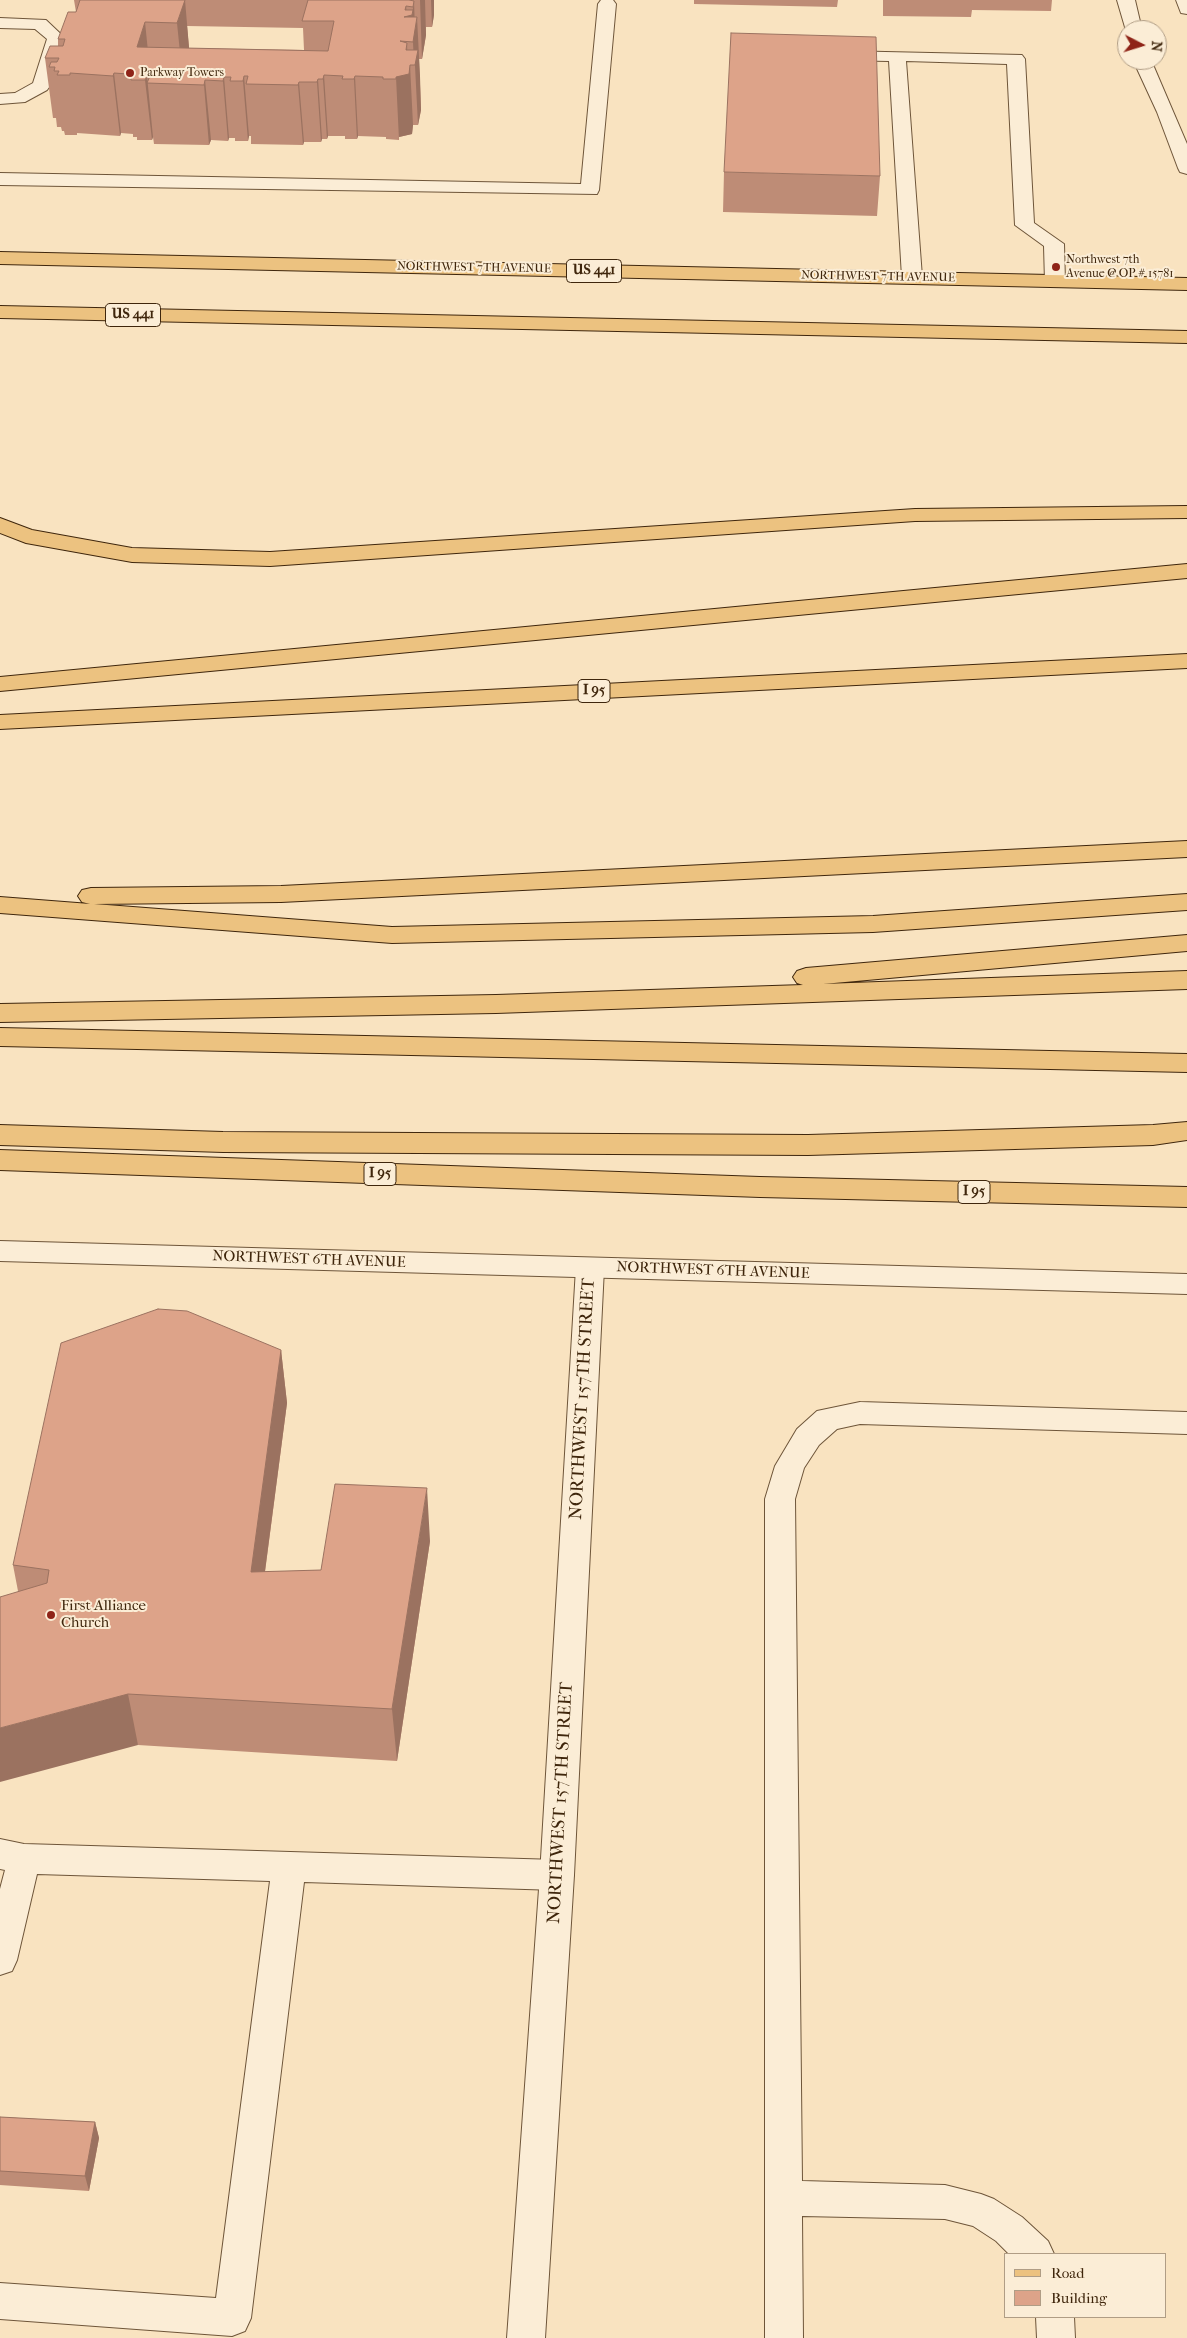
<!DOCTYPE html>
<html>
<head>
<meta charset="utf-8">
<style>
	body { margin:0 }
	#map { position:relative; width:1187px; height:2338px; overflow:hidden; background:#f9e3c0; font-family:"IM FELL French Canon",serif }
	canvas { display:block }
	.legend { position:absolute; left:1004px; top:2253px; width:162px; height:65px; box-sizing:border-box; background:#fbedd6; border:1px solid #b09d85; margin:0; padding:6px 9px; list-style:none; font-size:15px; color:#3f260c }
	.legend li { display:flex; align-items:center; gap:10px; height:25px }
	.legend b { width:25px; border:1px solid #b09d85 }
	.north { position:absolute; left:1117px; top:20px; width:50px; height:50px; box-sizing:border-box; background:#fbedd6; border:1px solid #b09d85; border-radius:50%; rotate:95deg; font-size:14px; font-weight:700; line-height:20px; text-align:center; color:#3f260c }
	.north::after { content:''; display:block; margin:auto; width:18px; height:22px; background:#8f2418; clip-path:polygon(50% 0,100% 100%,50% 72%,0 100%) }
</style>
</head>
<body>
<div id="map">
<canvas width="1187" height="2338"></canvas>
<ul class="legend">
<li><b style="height:6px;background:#ecc280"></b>Road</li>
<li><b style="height:14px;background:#dda389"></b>Building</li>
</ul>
<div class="north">N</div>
</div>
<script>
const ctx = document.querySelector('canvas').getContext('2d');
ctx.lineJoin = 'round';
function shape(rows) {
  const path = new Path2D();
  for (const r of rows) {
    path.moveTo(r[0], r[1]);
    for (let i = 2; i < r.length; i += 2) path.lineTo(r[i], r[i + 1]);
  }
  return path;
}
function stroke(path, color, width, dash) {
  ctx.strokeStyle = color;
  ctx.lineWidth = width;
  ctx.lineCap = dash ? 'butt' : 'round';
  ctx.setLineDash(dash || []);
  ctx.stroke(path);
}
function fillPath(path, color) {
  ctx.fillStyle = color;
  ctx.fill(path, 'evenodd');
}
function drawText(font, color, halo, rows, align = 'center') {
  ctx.font = font + ' "IM FELL French Canon",serif';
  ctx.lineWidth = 4;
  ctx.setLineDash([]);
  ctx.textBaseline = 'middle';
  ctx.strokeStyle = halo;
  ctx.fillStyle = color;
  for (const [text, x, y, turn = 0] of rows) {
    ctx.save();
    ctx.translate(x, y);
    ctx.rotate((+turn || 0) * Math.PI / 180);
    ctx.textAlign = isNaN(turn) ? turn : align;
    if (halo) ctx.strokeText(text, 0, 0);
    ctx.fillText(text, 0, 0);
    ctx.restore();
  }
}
const lane = shape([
	[601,0,613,0,616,4,599,190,597,194,0,185,0,173,581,184,598,4,601,0],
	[0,18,46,20,65,38,50,86,47,90,25,102,0,104,0,94,15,93,33,83,47,39,35,29,0,28,0,18],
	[840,51,1022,55,1025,59,1034,223,1064,244,1065,282,1062,286,1048,286,1045,282,1044,246,1015,225,1007,64,906,61,922,277,919,281,912,283,905,281,902,277,889,61,834,60,831,56,834,52,840,51],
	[0,1241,1187,1274,1187,1294,0,1261,0,1241],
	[860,1402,1187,1412,1187,1434,860,1424,837,1429,819,1445,804,1468,795,1499,802,2181,945,2185,981,2194,994,2199,1022,2217,1048,2241,1054,2254,1009,2254,996,2241,973,2226,945,2219,802,2216,803,2338,765,2338,765,1499,775,1466,797,1429,817,1411,860,1402],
	[0,1839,24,1844,557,1860,569,1865,574,1875,569,1885,557,1890,304,1882,251,2318,245,2331,232,2336,0,2319,0,2283,216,2298,270,1881,37,1874,17,1960,12,1971,0,1975,0,1889,5,1870,0,1869,0,1839],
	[1036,2317,1074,2317,1075,2338,1037,2338,1036,2317]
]);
const street = shape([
	[1117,0,1135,0,1142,30,1127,30,1127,34,1117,0],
	[1176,0,1187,0,1187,14,1181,13,1176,0],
	[1133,60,1151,60,1187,144,1187,174,1180,172,1178,168,1157,112,1133,60],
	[590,1258,600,1261,604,1268,574,1875,545,2338,507,2338,540,1875,576,1268,580,1261,590,1258]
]);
const primary = shape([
	[0,252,1187,278,1187,290,0,264,0,252],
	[0,306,1187,331,1187,343,0,318,0,306]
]);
const highway = shape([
	[1187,506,1187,518,915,521,270,566,132,562,26,543,0,533,0,518,32,530,132,548,270,552,915,509,1187,506],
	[1187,564,1187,578,0,691,0,677,1187,564],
	[1187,654,1187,668,0,729,0,715,1187,654],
	[1187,841,1187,857,281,902,94,904,392,927,873,916,1187,894,1187,910,873,932,392,943,0,913,0,897,90,904,82,902,78,896,82,890,91,888,281,886,1187,841],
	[1187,935,1187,951,823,984,1187,971,1187,989,496,1013,0,1022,0,1004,496,995,803,985,797,983,793,977,797,971,806,968,1187,935],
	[0,1028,1187,1054,1187,1072,0,1046,0,1028],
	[1187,1122,1187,1140,1153,1145,808,1155,223,1152,0,1145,0,1125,223,1132,808,1135,1153,1125,1187,1122],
	[0,1150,760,1177,1187,1187,1187,1207,760,1197,0,1170,0,1150]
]);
stroke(lane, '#6e5539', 2);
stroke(street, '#6e5539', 2);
stroke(primary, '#3f260c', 2);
stroke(highway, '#3f260c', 2);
fillPath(lane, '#fbedd6');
fillPath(street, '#fbedd6');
fillPath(primary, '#ecc280');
fillPath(highway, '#ecc280');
fillPath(shape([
	[74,0,434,0,434,15,432,27,426,27,426,35,422,59,419,59,421,110,418,125,413,125,412,134,399,137,399,140,386,139,386,137,358,136,357,139,345,139,345,136,328,136,327,139,322,139,321,142,304,142,303,145,251,144,251,136,249,136,248,141,235,141,235,138,229,138,228,141,211,140,209,145,154,144,153,137,152,140,137,140,137,137,133,137,133,134,121,133,120,136,77,133,77,135,65,135,64,131,62,131,61,127,57,127,56,118,53,118,45,58,58,46,58,39,76,12],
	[187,26,303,28,304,50,189,48],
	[694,0,838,0,837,7,694,4],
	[883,0,1052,0,1051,11,972,10,971,17,883,16],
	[724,172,880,176,877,216,723,212],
	[281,1350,287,1403,265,1572,321,1570,430,1541,397,1761,138,1745,18,1591,13,1565],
	[0,2117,95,2122,99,2138,89,2191,0,2185]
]), '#be8c76');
fillPath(shape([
	[185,0,190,59,183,82,177,23],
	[420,0,425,0,426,35,422,59],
	[431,0,434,0,434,15,432,27],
	[414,1,415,30,417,17,420,76,421,110,418,125,415,66,415,65,414,65,413,42,406,41,404,17,405,16,405,10,406,6,407,16,412,15],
	[145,22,151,81,150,76,147,76,153,137,152,140,145,80,137,47],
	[407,43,408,74,410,65,413,125,412,134,399,137,399,140,396,77,406,50],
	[114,73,121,133,120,136,113,76],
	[324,75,328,136,327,139,323,79],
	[244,76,249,136,248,141,243,81],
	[355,76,358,136,357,139,354,79],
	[224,77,229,138,228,141,223,81],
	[318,79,322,139,321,142,317,82],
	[205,80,211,140,209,145,204,85],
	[299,82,304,142,303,145,298,85],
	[281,1350,287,1403,258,1624,251,1572],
	[427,1488,430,1541,397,1761,392,1709],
	[128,1694,138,1745,0,1782,0,1728],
	[95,2122,99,2138,89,2191,85,2176]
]), '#9b7260');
const building = shape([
	[80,0,185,0,177,23,145,22,137,47,328,51,334,21,302,21,308,0,409,0,414,1,413,7,406,6,405,10,413,10,412,15,404,17,417,17,413,42,400,41,407,43,406,50,418,50,415,65,410,65,409,74,396,77,396,79,383,79,383,77,355,76,354,79,342,79,343,76,324,75,323,79,318,79,317,82,299,82,298,85,246,84,248,76,244,76,243,81,230,81,231,77,224,77,223,81,205,80,204,85,147,83,150,76,147,76,145,80,131,80,131,77,126,77,128,74,114,73,113,76,70,73,70,75,57,75,59,71,54,71,55,67,49,67,51,62,57,62,59,58,45,58,50,46,63,46,65,39,58,39,68,12,76,12,80,0],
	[731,33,876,37,880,176,724,172,731,33],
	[158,1309,187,1311,281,1350,251,1572,321,1570,335,1484,427,1488,392,1709,128,1694,0,1728,0,1597,47,1583,49,1570,13,1565,61,1343,158,1309],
	[0,2117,95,2122,85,2176,0,2171,0,2117]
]);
fillPath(building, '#dda389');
stroke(building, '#9b7260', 1);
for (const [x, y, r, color] of [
	[130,73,5,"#8f2418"],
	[1056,267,5,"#8f2418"],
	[51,1615,5,"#8f2418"]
]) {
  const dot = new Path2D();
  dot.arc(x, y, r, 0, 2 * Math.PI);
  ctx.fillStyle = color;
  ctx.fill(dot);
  stroke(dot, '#fbedd6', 2);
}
drawText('12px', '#3f260c', '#fbedd6', [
	["Parkway Towers",140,73],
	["Northwest 7th",1066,260],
	["Avenue @ OP # 15781",1066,274]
], 'left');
drawText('12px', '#3f260c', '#fbedd6', [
	["NORTHWEST 7TH AVENUE",474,268,1],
	["NORTHWEST 7TH AVENUE",878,277,1]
]);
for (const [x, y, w] of [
	[594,271,55],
	[133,315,55],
	[594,691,32],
	[380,1174,32],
	[974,1192,32]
]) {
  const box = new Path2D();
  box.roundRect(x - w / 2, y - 11.5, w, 23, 4);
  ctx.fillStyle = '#fbedd6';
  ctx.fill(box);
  stroke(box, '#3f260c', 1);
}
drawText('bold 14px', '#3f260c', null, [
	["US 441",594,271],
	["US 441",133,315],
	["I 95",594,691],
	["I 95",380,1174],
	["I 95",974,1192]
]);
drawText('15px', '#3f260c', '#fbedd6', [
	["NORTHWEST 6TH AVENUE",309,1260,2],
	["NORTHWEST 6TH AVENUE",713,1271,2]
]);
drawText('15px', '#3f260c', '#fbedd6', [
	["First Alliance",61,1606],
	["Church",61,1623]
], 'left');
drawText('18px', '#3f260c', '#fbedd6', [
	["NORTHWEST 157TH STREET",583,1399,-87],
	["NORTHWEST 157TH STREET",561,1803,-87]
]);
</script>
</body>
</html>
